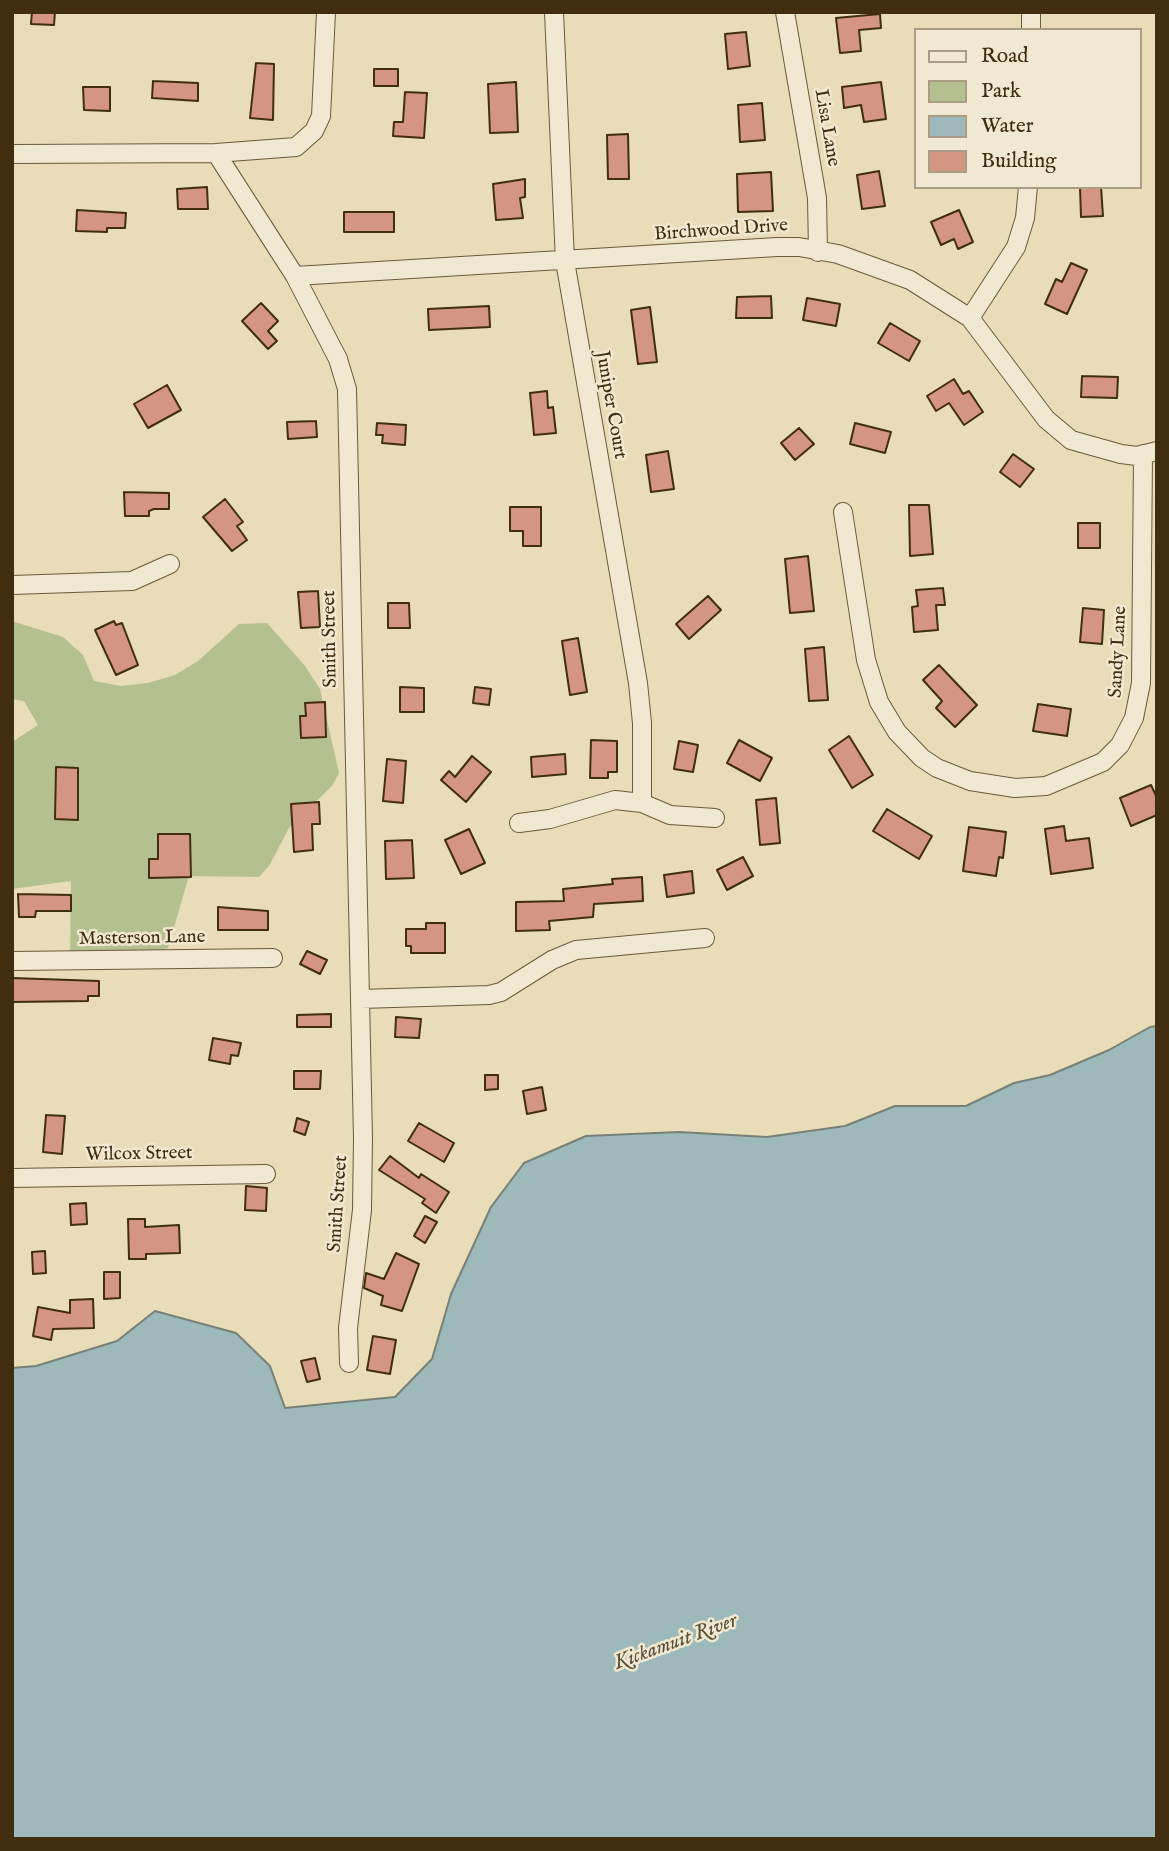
<!DOCTYPE html>
<html>
<head>
<meta charset="utf-8">
<style>
	body { margin:0 }
	#map { position:relative; width:1169px; height:1851px; overflow:hidden; background:#e9dcb8; font-family:"IM FELL English",serif }
	canvas { display:block }
	.frame { position:absolute; inset:0; border:14px solid #412d10; pointer-events:none }
	.legend { position:absolute; left:914px; top:28px; width:228px; height:161px; box-sizing:border-box; background:#f1e8d1; border:2px solid #ab9d84; margin:0; padding:9px 12px; list-style:none; font-size:21px; color:#412d10 }
	.legend li { display:flex; align-items:center; gap:14px; height:35px }
	.legend b { width:35px; border:2px solid #ab9d84 }
</style>
</head>
<body>
<div id="map">
<canvas width="1169" height="1851"></canvas>
<div class="frame"></div>
<ul class="legend">
<li><b style="height:9px;background:#f1e8d1"></b>Road</li>
<li><b style="height:19px;background:#b5c090"></b>Park</li>
<li><b style="height:19px;background:#9db9ba"></b>Water</li>
<li><b style="height:19px;background:#d49682"></b>Building</li>
</ul>
</div>
<script>
const ctx = document.querySelector('canvas').getContext('2d');
ctx.lineJoin = 'round';
function fillPath(path, color) {
  ctx.fillStyle = color;
  ctx.fill(path, 'evenodd');
}
function shape(rows) {
  const path = new Path2D();
  for (const r of rows) {
    path.moveTo(r[0], r[1]);
    for (let i = 2; i < r.length; i += 2) path.lineTo(r[i], r[i + 1]);
  }
  return path;
}
function stroke(path, color, width, dash) {
  ctx.strokeStyle = color;
  ctx.lineWidth = width;
  ctx.lineCap = dash ? 'butt' : 'round';
  ctx.setLineDash(dash || []);
  ctx.stroke(path);
}
function drawText(font, color, halo, rows, align = 'center') {
  ctx.font = font + ' "IM FELL English",serif';
  ctx.lineWidth = 5;
  ctx.setLineDash([]);
  ctx.textBaseline = 'middle';
  ctx.strokeStyle = halo;
  ctx.fillStyle = color;
  for (const [text, x, y, turn = 0] of rows) {
    ctx.save();
    ctx.translate(x, y);
    ctx.rotate((+turn || 0) * Math.PI / 180);
    ctx.textAlign = isNaN(turn) ? turn : align;
    if (halo) ctx.strokeText(text, 0, 0);
    ctx.fillText(text, 0, 0);
    ctx.restore();
  }
}
fillPath(shape([
	[12,621,63,637,83,655,94,681,121,686,148,683,175,675,198,661,239,624,267,623,305,666,320,689,339,773,332,786,289,828,269,866,259,877,189,876,168,948,135,955,70,957,71,881,12,889,12,742,38,725,24,701,12,699]
]), '#b5c090');
const water = shape([
	[1157,1026,1157,1839,12,1839,12,1368,36,1366,117,1341,155,1311,236,1333,270,1366,285,1408,395,1397,432,1359,451,1294,491,1207,524,1163,586,1136,679,1132,767,1137,845,1126,895,1106,966,1106,1014,1083,1050,1075,1109,1050,1150,1027,1157,1026]
]);
fillPath(water, '#9db9ba');
stroke(water, '#788176', 2);
const building = shape([
	[32,12,55,12,54,25,31,24,32,12],
	[880,14,881,28,859,30,861,51,840,53,836,18,880,14],
	[746,32,750,66,728,69,725,34,746,32],
	[256,63,274,64,273,120,250,118,256,63],
	[374,69,398,69,398,86,374,86,374,69],
	[153,81,198,83,198,101,152,98,153,81],
	[516,82,518,132,490,133,488,84,516,82],
	[881,82,886,119,864,122,861,105,844,108,842,87,881,82],
	[83,87,110,87,110,111,84,110,83,87],
	[405,92,427,93,424,138,393,136,394,122,403,122,405,92],
	[762,103,765,140,740,142,738,105,762,103],
	[628,134,629,179,608,179,607,135,628,134],
	[879,171,885,206,862,209,857,175,879,171],
	[771,172,773,211,738,212,737,174,771,172],
	[525,179,525,197,520,198,523,218,496,220,493,184,525,179],
	[207,187,208,209,178,209,177,189,207,187],
	[1080,187,1101,187,1103,216,1081,217,1080,187],
	[77,210,126,213,125,228,107,228,107,232,76,231,77,210],
	[959,210,973,242,958,249,954,239,941,245,931,222,959,210],
	[344,212,394,212,394,232,344,232,344,212],
	[1071,263,1087,270,1067,314,1045,304,1056,279,1062,282,1071,263],
	[771,296,772,318,736,318,737,297,771,296],
	[807,298,840,304,836,326,803,320,807,298],
	[261,303,278,321,268,331,277,341,268,349,242,321,261,303],
	[489,306,490,327,429,330,428,309,489,306],
	[650,307,657,362,638,364,631,310,650,307],
	[890,323,920,341,909,361,878,343,890,323],
	[1082,376,1118,377,1117,398,1081,397,1082,376],
	[954,379,963,394,969,391,983,412,964,425,949,403,936,411,927,396,954,379],
	[167,385,181,410,148,428,134,404,167,385],
	[547,391,548,408,553,407,556,433,534,435,530,393,547,391],
	[316,421,317,437,288,439,287,422,316,421],
	[377,423,406,425,405,445,382,443,383,435,376,435,377,423],
	[855,423,891,432,885,453,850,444,855,423],
	[799,428,814,444,795,460,781,443,799,428],
	[668,451,674,489,651,492,646,455,668,451],
	[1013,454,1034,469,1020,487,1000,472,1013,454],
	[124,492,169,493,169,509,154,509,149,511,149,516,125,516,124,492],
	[225,499,243,522,237,526,247,540,232,551,203,517,225,499],
	[909,505,929,505,933,554,910,556,909,505],
	[510,507,541,507,541,546,523,546,523,531,510,531,510,507],
	[1078,523,1100,523,1100,548,1078,548,1078,523],
	[808,556,814,611,790,613,785,559,808,556],
	[943,588,945,605,936,605,938,630,914,632,912,607,918,606,916,590,943,588],
	[318,591,320,627,301,628,298,592,318,591],
	[708,596,721,610,689,639,676,624,708,596],
	[388,603,409,603,410,628,388,628,388,603],
	[1083,608,1104,610,1102,644,1080,642,1083,608],
	[114,621,116,625,122,623,138,665,116,675,95,630,114,621],
	[578,638,587,692,570,695,562,641,578,638],
	[824,647,828,700,809,701,805,649,824,647],
	[939,665,977,705,955,727,936,708,942,701,923,680,939,665],
	[400,687,424,688,424,712,400,712,400,687],
	[475,687,491,689,489,705,473,703,475,687],
	[325,702,326,737,301,738,300,716,306,716,305,703,325,702],
	[1038,704,1071,709,1067,736,1033,731,1038,704],
	[849,736,873,775,852,788,829,750,849,736],
	[591,740,617,741,617,772,608,772,608,778,590,778,591,740],
	[739,740,772,758,760,781,727,763,739,740],
	[679,741,698,745,693,772,674,769,679,741],
	[565,754,566,774,532,777,531,757,565,754],
	[472,756,491,772,466,802,441,780,449,771,455,777,472,756],
	[387,759,406,761,403,803,383,801,387,759],
	[56,767,78,768,78,820,55,819,56,767],
	[1151,785,1157,798,1157,815,1131,826,1120,798,1151,785],
	[776,798,780,843,760,845,756,800,776,798],
	[319,802,320,824,312,824,313,850,294,852,291,804,319,802],
	[887,809,932,836,919,859,873,831,887,809],
	[1064,826,1066,841,1089,838,1093,868,1051,874,1045,829,1064,826],
	[969,827,1006,832,1003,858,999,857,996,876,963,871,969,827],
	[469,829,485,863,461,874,445,840,469,829],
	[158,834,190,834,191,877,149,878,149,859,158,859,158,834],
	[412,840,414,878,386,879,385,841,412,840],
	[743,857,753,876,727,890,717,870,743,857],
	[692,871,694,893,667,897,664,875,692,871],
	[642,877,643,901,594,904,593,917,549,921,550,930,516,931,516,902,564,901,563,889,613,884,612,879,642,877],
	[18,894,71,895,71,911,36,911,35,917,19,917,18,894],
	[218,907,268,911,268,930,218,930,218,907],
	[426,923,445,923,445,953,411,953,411,946,406,946,406,929,426,929,426,923],
	[307,951,327,960,320,974,300,964,307,951],
	[12,978,99,981,99,996,88,996,88,1001,12,1002,12,978],
	[331,1014,331,1027,297,1027,297,1015,331,1014],
	[396,1017,421,1019,419,1038,395,1037,396,1017],
	[213,1038,241,1043,238,1056,231,1055,230,1064,209,1060,213,1038],
	[294,1071,321,1071,320,1089,294,1089,294,1071],
	[485,1075,498,1075,498,1089,485,1090,485,1075],
	[542,1087,546,1110,527,1114,523,1091,542,1087],
	[46,1115,65,1116,62,1154,43,1152,46,1115],
	[297,1118,309,1122,305,1135,294,1131,297,1118],
	[419,1123,454,1143,444,1162,408,1141,419,1123],
	[390,1156,419,1178,421,1174,449,1192,436,1213,422,1203,425,1199,379,1170,390,1156],
	[246,1186,267,1188,266,1211,245,1210,246,1186],
	[86,1203,87,1224,71,1225,70,1204,86,1203],
	[425,1216,437,1222,425,1243,414,1236,425,1216],
	[128,1219,145,1219,145,1227,179,1225,180,1253,146,1254,146,1259,129,1259,128,1219],
	[45,1251,46,1273,33,1274,32,1252,45,1251],
	[396,1253,419,1264,402,1311,381,1305,383,1296,364,1288,366,1273,384,1279,396,1253],
	[104,1272,120,1272,120,1298,104,1299,104,1272],
	[93,1299,94,1328,53,1329,51,1340,33,1336,38,1307,70,1313,70,1300,93,1299],
	[373,1336,396,1340,390,1374,367,1370,373,1336],
	[315,1358,320,1379,307,1382,301,1361,315,1358]
]);
fillPath(building, '#d49682');
stroke(building, '#412d10', 2);
const street = shape([
	[554,12,565,261,638,683,642,723,642,803],
	[785,12,817,198,818,252],
	[1031,30,1031,12],
	[216,153,295,276,338,359,347,389,363,1138,362,1210,348,1328,349,1363],
	[12,154,216,153,296,147,314,131,321,116,326,12],
	[295,276,777,247,799,247,838,254,910,280,970,318,1046,419,1071,440,1121,454,1137,456,1157,451],
	[970,318,1016,247,1025,218,1028,187],
	[843,512,866,660,879,702,897,732,922,758,937,768,970,781,1015,788,1046,786,1103,762,1120,745,1134,718,1141,683,1143,454],
	[12,585,132,581,170,564],
	[519,823,550,819,615,800,642,803,670,815,715,818],
	[12,961,273,958],
	[361,999,489,995,501,992,552,960,576,950,705,938],
	[12,1178,266,1174]
]);
stroke(street, '#6b593a', 20);
stroke(street, '#f1e8d1', 18);
drawText('19px', '#412d10', '#f1e8d1', [
	["Lisa Lane",826,128,80],
	["Birchwood Drive",721,231,-4],
	["Juniper Court",610,405,80],
	["Smith Street",331,639,-91],
	["Sandy Lane",1119,652,-87],
	["Masterson Lane",142,939,-1],
	["Wilcox Street",139,1155,-1],
	["Smith Street",339,1204,-86]
]);
drawText('italic 21px', '#58503a', '#f1e8d1', [
	["Kickamuit River",676,1643,-20]
]);
</script>
</body>
</html>
